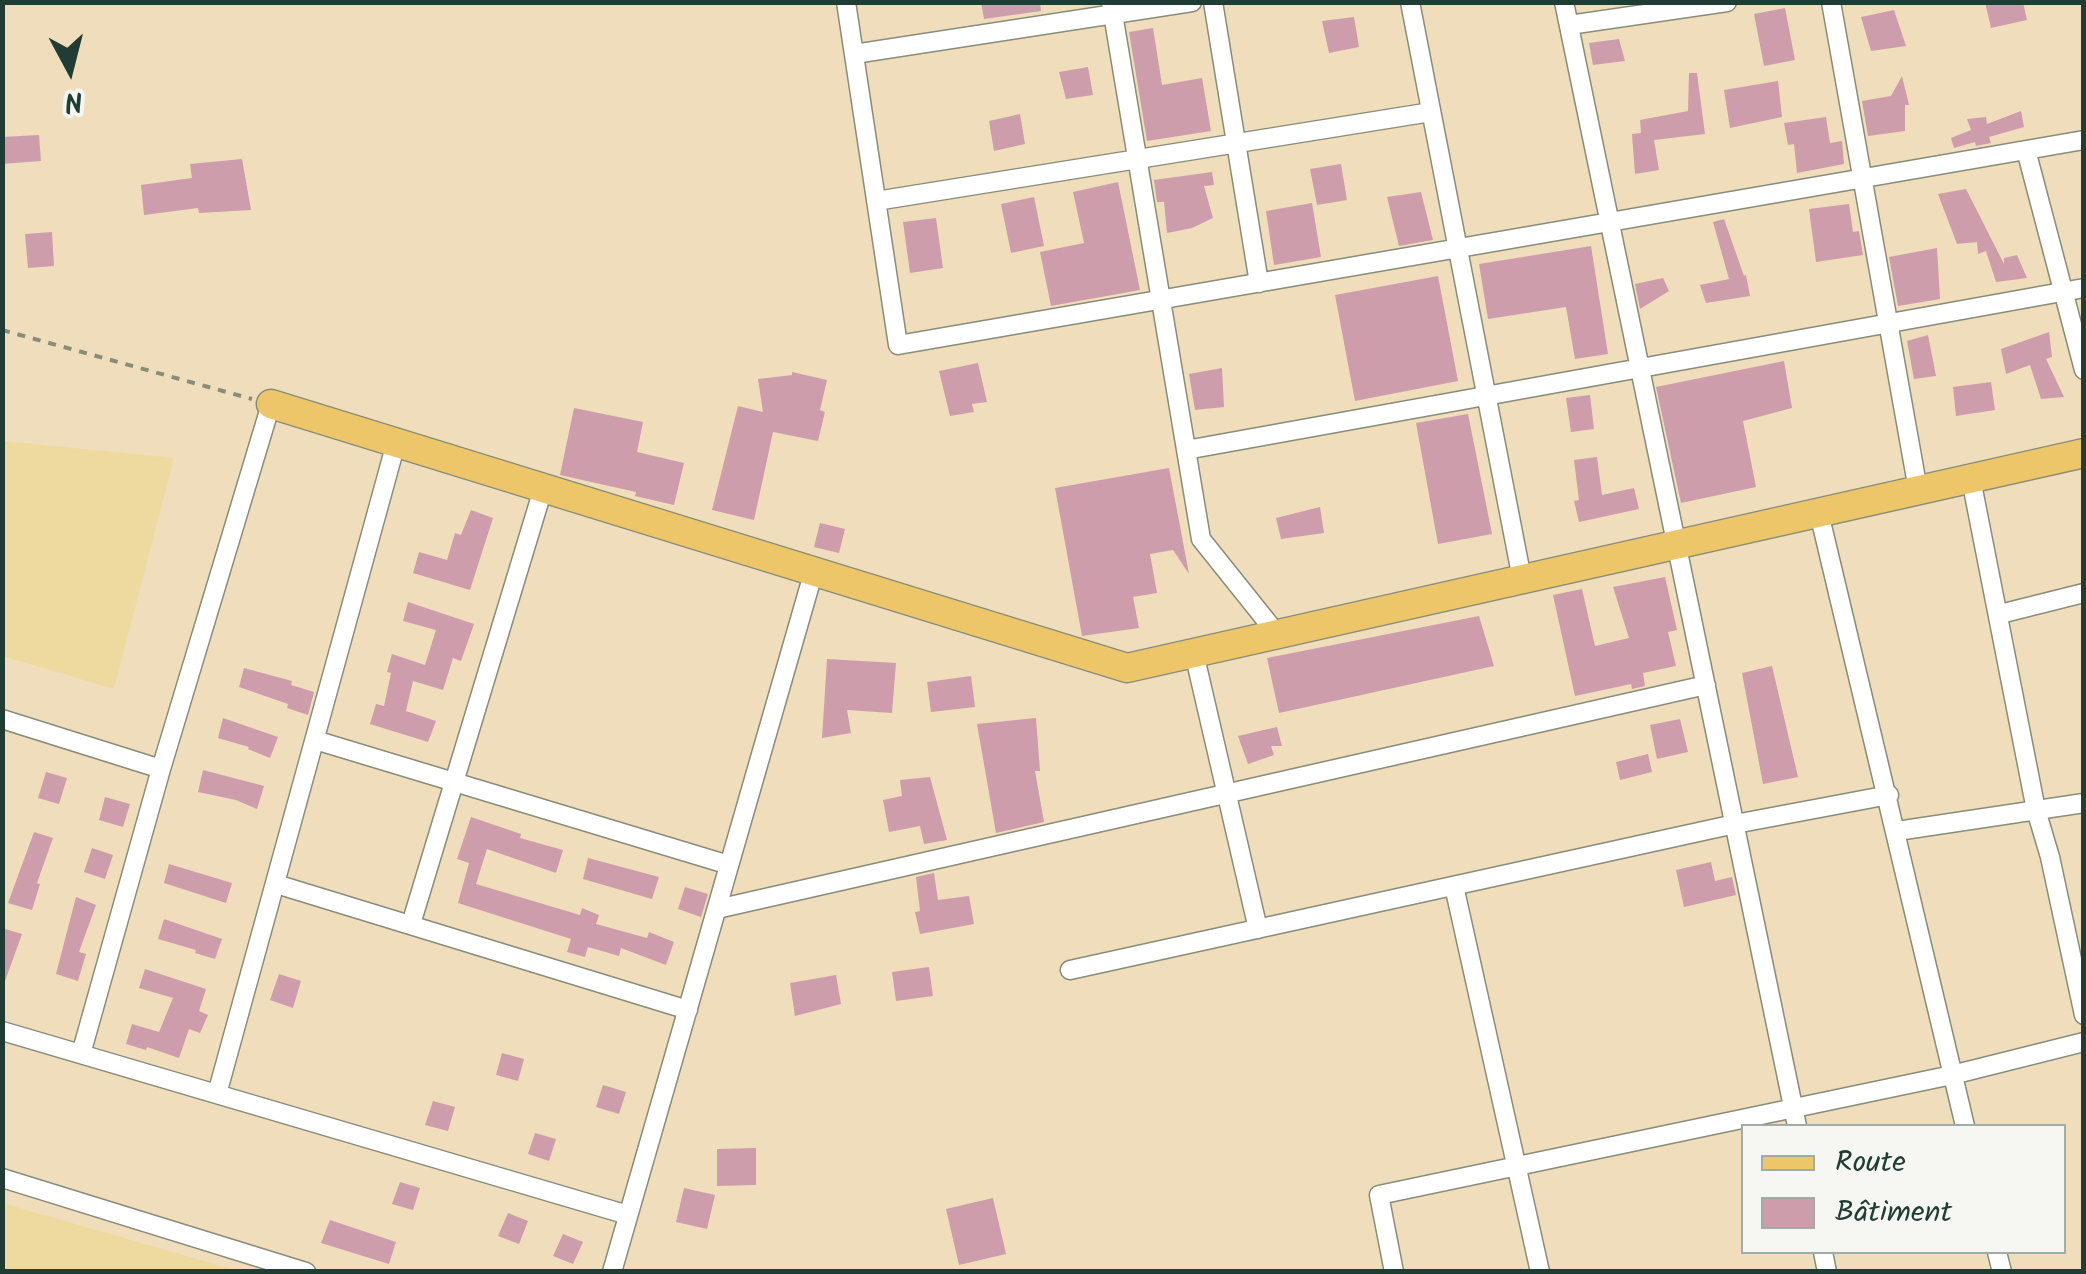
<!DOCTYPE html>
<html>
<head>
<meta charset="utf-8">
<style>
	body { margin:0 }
	#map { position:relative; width:2086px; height:1274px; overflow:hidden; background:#f0ddbc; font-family:Kalam,sans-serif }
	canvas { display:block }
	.frame { position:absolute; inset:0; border:5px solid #1f3d34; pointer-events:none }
	.legend { position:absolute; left:1741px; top:1124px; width:325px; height:130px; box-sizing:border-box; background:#f6f6f2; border:2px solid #a0aca6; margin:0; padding:12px 18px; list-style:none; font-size:30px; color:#1f3d34 }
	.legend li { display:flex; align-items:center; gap:20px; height:50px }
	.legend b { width:50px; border:2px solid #a0aca6 }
	.north { position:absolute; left:20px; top:20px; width:100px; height:100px; -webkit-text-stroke:8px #f6f6f2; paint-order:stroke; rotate:173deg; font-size:28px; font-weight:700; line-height:40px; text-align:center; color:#1f3d34 }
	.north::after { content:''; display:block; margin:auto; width:35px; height:45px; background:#1f3d34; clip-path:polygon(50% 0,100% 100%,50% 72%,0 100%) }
</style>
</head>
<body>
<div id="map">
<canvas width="2086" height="1274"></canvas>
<div class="frame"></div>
<ul class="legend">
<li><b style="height:12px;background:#ecc669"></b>Route</li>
<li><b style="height:28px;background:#ce9dab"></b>Bâtiment</li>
</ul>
<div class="north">N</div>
</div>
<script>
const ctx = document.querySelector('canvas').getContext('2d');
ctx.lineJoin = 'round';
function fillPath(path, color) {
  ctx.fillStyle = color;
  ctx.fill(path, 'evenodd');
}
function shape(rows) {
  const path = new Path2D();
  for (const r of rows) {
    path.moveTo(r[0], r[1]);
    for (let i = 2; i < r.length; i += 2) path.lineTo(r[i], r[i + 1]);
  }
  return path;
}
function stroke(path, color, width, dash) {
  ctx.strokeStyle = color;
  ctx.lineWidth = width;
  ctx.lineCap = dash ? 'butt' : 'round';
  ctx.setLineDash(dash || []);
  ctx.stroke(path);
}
fillPath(shape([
	[3,441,174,458,114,689,3,656],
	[6,1204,239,1271,3,1271,3,1216]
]), '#eeda9e');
fillPath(shape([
	[981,2,1040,2,1041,11,984,19],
	[1985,2,2023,2,2027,20,1991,28],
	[1785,8,1795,60,1764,66,1754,14],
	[1894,10,1906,46,1871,51,1861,17],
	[1354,17,1359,47,1329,53,1322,21],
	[1153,28,1162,85,1202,78,1211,131,1147,141,1129,32],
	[1619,39,1625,61,1593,65,1589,43],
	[1088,67,1093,95,1066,99,1059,72],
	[1689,73,1697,73,1705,134,1654,140,1659,170,1635,174,1632,134,1641,133,1640,120,1688,111],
	[1902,76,1909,105,1905,105,1905,131,1868,136,1862,101,1891,96],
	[1778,81,1782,117,1730,128,1724,90],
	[2021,111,2024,127,1989,137,1991,143,1976,146,1975,142,1954,148,1951,138,1971,130,1967,119,1986,117,1987,124],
	[1020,114,1025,144,994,151,989,121],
	[1826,117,1830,143,1842,141,1844,164,1797,173,1794,144,1788,145,1784,123],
	[39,135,41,161,2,164,2,137],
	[242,159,251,210,199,213,198,208,144,215,141,185,192,178,190,164],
	[1341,164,1347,200,1317,205,1310,169],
	[1212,172,1214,185,1204,186,1213,218,1192,228,1167,233,1164,202,1157,202,1154,180],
	[1118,182,1140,290,1051,306,1040,252,1084,243,1073,192],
	[1966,189,2004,264,2004,258,2017,255,2027,278,1996,282,1986,251,1978,254,1977,242,1957,244,1938,194],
	[1421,192,1433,240,1399,246,1387,197],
	[1034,197,1044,246,1011,253,1001,204],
	[1312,203,1321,257,1274,265,1266,211],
	[1849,204,1853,232,1859,231,1863,255,1816,262,1809,209],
	[936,218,943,268,910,273,903,222],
	[1724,219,1744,276,1746,275,1750,296,1706,303,1700,285,1729,279,1713,222],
	[52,232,54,266,28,268,25,234],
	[1591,246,1608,354,1575,359,1566,307,1488,319,1479,264],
	[1937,248,1940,299,1898,306,1889,257],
	[1438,276,1458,381,1355,401,1335,295],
	[1663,278,1669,291,1640,309,1635,284],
	[2049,332,2052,357,2046,359,2064,397,2041,399,2030,365,2006,374,2001,349],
	[1928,335,1936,376,1914,379,1907,341],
	[1784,361,1792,408,1743,421,1756,487,1681,503,1656,387],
	[978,363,987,402,972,404,974,412,950,416,939,371],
	[1222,368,1224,407,1195,410,1189,374],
	[792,372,827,380,820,410,825,412,818,441,773,432,754,520,712,510,738,406,763,412,758,379,792,375],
	[1991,382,1995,410,1956,416,1953,387],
	[1590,395,1594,429,1571,432,1566,398],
	[574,408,643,422,637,452,684,463,674,505,635,496,636,492,560,475],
	[1468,414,1492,534,1438,544,1416,423],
	[1597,457,1602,495,1634,488,1639,509,1579,522,1574,501,1579,500,1574,460],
	[1169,468,1189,574,1173,550,1150,554,1157,593,1133,597,1139,628,1082,636,1055,488],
	[1320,507,1324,533,1281,539,1276,518],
	[471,510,493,518,470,590,413,573,419,552,447,560,455,533,461,535],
	[820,523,845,529,839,553,814,547],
	[1665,577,1677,630,1668,632,1676,666,1643,673,1645,686,1632,689,1631,684,1575,696,1553,595,1582,589,1595,646,1629,638,1613,587],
	[408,602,474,624,461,661,453,658,443,690,413,681,406,711,436,721,428,742,370,724,376,704,384,706,391,673,387,672,392,654,425,665,436,630,403,621],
	[1479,616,1494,666,1279,713,1267,658],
	[827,659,896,663,892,713,847,710,851,733,822,738],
	[1772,666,1798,777,1763,784,1742,673],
	[244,668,292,681,291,685,314,692,308,715,287,708,288,704,239,687],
	[971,676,975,707,931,712,927,682],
	[223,718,278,737,270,758,248,749,249,747,218,738],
	[1036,718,1040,771,1035,771,1044,822,996,833,977,724],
	[1680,719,1688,752,1657,759,1650,725],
	[1277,727,1282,746,1271,746,1274,755,1248,764,1238,736],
	[1648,754,1652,772,1620,780,1616,762],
	[203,770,264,786,257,809,236,800,198,792],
	[46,772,67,778,59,804,38,798],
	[930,777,947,840,924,844,920,826,889,832,883,800,902,796,900,780],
	[105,797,130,804,123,827,99,820],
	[471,817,521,834,520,838,563,850,556,873,487,849,476,884,580,915,582,908,599,915,596,924,647,938,649,932,674,942,666,965,621,948,619,956,588,947,585,957,567,952,571,939,458,903,469,863,457,859],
	[34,832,53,838,37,883,40,884,32,910,8,903],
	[92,848,113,855,105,879,84,872],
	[588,858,659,877,652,899,583,879],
	[1711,862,1715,881,1732,877,1736,895,1684,907,1676,870],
	[169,864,232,883,226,903,164,883],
	[934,873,938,900,969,896,974,924,920,934,915,912,920,911,916,877],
	[685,887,708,894,701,917,678,909],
	[76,897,96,905,79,952,86,954,78,981,56,974],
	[164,919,222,939,215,959,195,953,196,950,158,939],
	[2,928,22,934,4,984,2,983],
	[929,967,933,996,896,1001,892,972],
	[145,969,206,989,199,1011,208,1015,200,1033,189,1029,179,1058,147,1047,146,1050,126,1044,132,1024,159,1032,173,998,139,988],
	[279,974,301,981,293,1008,270,1000],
	[836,975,841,1004,795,1016,790,983],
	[502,1053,524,1059,518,1081,496,1075],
	[603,1085,626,1092,619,1114,596,1107],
	[433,1101,455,1107,448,1131,425,1125],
	[535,1133,556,1139,549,1161,528,1154],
	[756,1148,756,1185,717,1186,717,1149],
	[400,1182,420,1188,413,1210,392,1204],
	[684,1188,715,1195,707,1229,676,1222],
	[993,1198,1006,1254,959,1265,946,1209],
	[508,1213,528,1221,519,1244,498,1236],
	[330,1220,396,1242,389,1264,321,1243],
	[563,1234,583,1242,573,1264,553,1256]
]), '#ce9dab');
const minor = shape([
	[846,2,898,345,2084,140],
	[1111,2,1201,539,1277,634],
	[1213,2,1259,283],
	[1410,2,1522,579],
	[1564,2,1797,1126],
	[1831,2,1918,490],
	[1569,25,1727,2],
	[854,54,1192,2],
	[2026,150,2084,370],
	[876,201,1431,112],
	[1186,450,2084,288],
	[1971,479,2036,810,2050,857,2084,1015],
	[1819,513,1965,1126],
	[2000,614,2084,593],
	[1194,653,1258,929],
	[2,719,161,769],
	[315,740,729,865],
	[1897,831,2084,803],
	[276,884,688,1010],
	[1454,886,1540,1272],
	[717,909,1706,685],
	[411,924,543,489],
	[1070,970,1735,824,1889,795],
	[2,1031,628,1215],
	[81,1054,161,769,271,404],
	[217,1094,396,443],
	[2,1178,306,1272],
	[1823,1252,1827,1272],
	[1997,1252,2002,1272],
	[612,1272,813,574],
	[1394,1272,1379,1195,1952,1075,2084,1042]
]);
const primary = shape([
	[271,404,1127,668,2084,453]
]);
stroke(minor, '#888d78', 21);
stroke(primary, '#888d78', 31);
stroke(shape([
	[2,330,252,399]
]), '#888d78', 4, [8, 8]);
stroke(minor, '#fff', 18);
stroke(primary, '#ecc669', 28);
</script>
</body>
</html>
